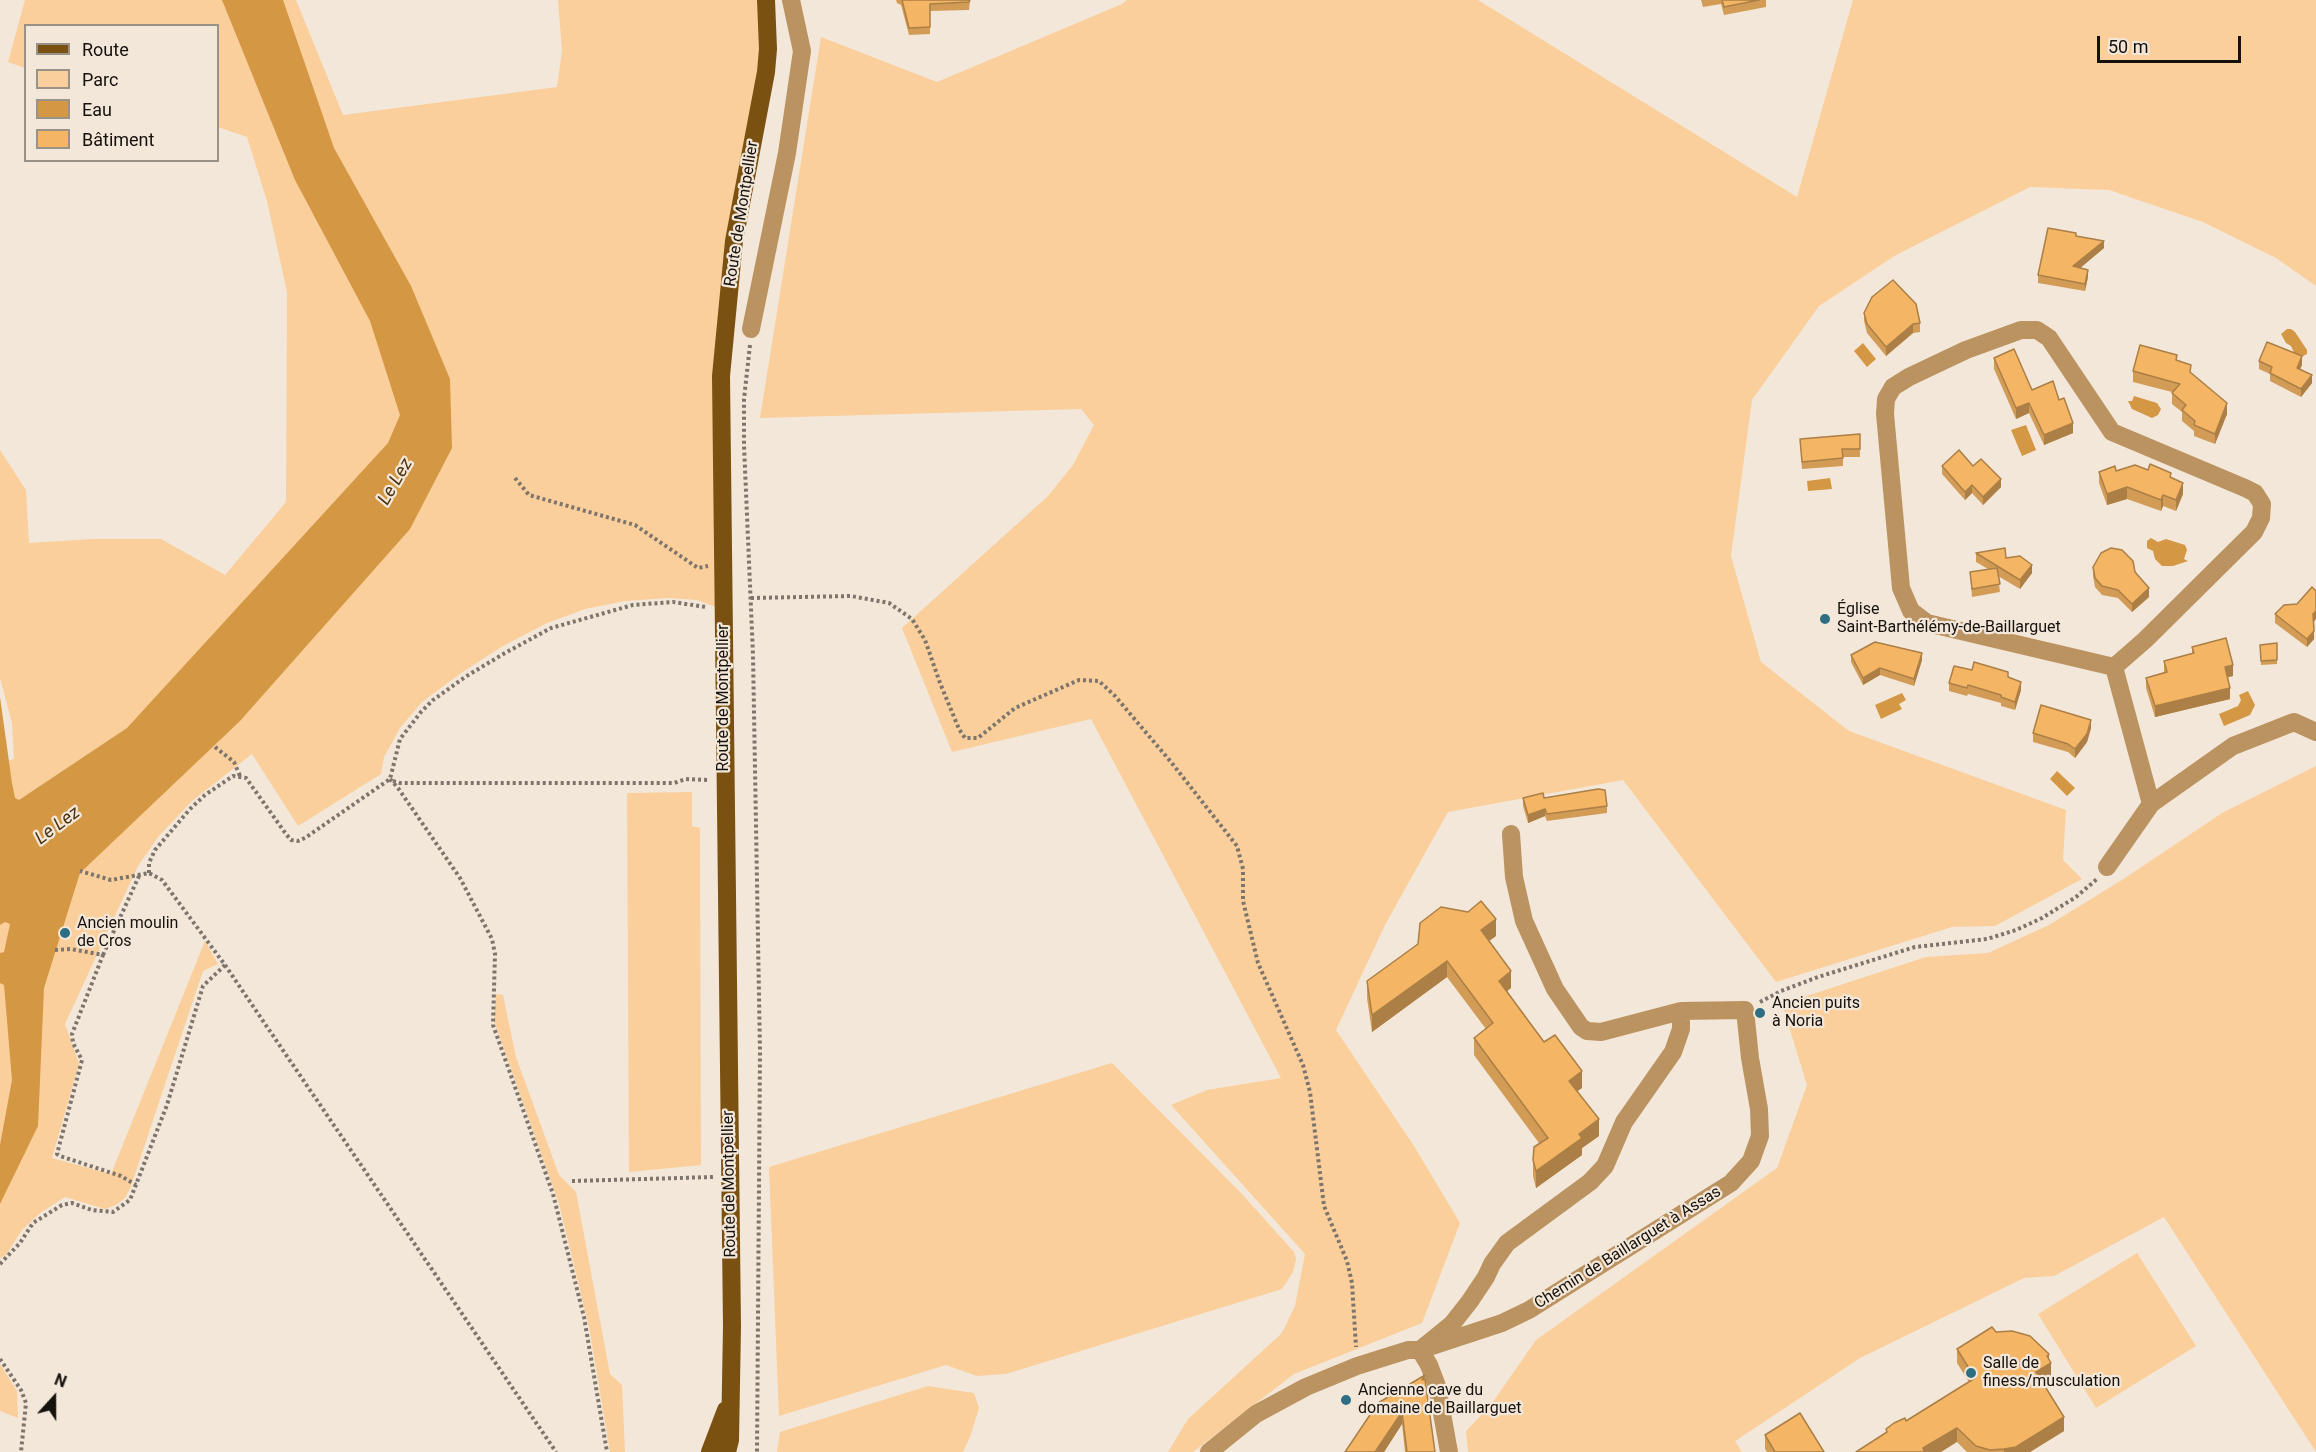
<!DOCTYPE html>
<html>
<head>
<meta charset="utf-8">
<style>
	body { margin:0 }
	#map { position:relative; width:2316px; height:1452px; overflow:hidden; background:#f3e7d9; font-family:Roboto,sans-serif }
	canvas { display:block }
	.legend { position:absolute; left:24px; top:24px; width:195px; height:138px; box-sizing:border-box; background:#f3e7d9; border:2px solid #9a9187; margin:0; padding:8px 10px; list-style:none; font-size:18px; color:#15110d }
	.legend li { display:flex; align-items:center; gap:12px; height:30px }
	.legend b { width:30px; border:2px solid #9a9187 }
	.north { position:absolute; left:24px; top:1368px; width:60px; height:60px; -webkit-text-stroke:4px #f3e7d9; paint-order:stroke; rotate:21deg; font-size:16px; font-weight:700; line-height:24px; text-align:center; color:#15110d }
	.north::after { content:''; display:block; margin:auto; width:21px; height:27px; background:#15110d; clip-path:polygon(50% 0,100% 100%,50% 72%,0 100%) }
	.scale { position:absolute; left:2097px; top:36px; width:144px; height:27px; box-sizing:border-box; border:3px solid #15110d; border-top:0; padding-left:8px; font-size:18px; line-height:21px; white-space:nowrap; color:#15110d; -webkit-text-stroke:4px #f3e7d9; paint-order:stroke }
</style>
</head>
<body>
<div id="map">
<canvas width="2316" height="1452"></canvas>
<ul class="legend">
<li><b style="height:8px;background:#7b5112"></b>Route</li>
<li><b style="height:16px;background:#facf9b"></b>Parc</li>
<li><b style="height:16px;background:#d49744"></b>Eau</li>
<li><b style="height:16px;background:#f4b564"></b>Bâtiment</li>
</ul>
<div class="north">N</div>
<div class="scale">50 m</div>
</div>
<script>
const ctx = document.querySelector('canvas').getContext('2d');
ctx.lineJoin = 'round';
function fillPath(path, color) {
  ctx.fillStyle = color;
  ctx.fill(path, 'evenodd');
}
function shape(rows) {
  const path = new Path2D();
  for (const r of rows) {
    path.moveTo(r[0], r[1]);
    for (let i = 2; i < r.length; i += 2) path.lineTo(r[i], r[i + 1]);
  }
  return path;
}
function stroke(path, color, width, dash) {
  ctx.strokeStyle = color;
  ctx.lineWidth = width;
  ctx.lineCap = dash ? 'butt' : 'round';
  ctx.setLineDash(dash || []);
  ctx.stroke(path);
}
function drawText(font, color, halo, rows, align = 'center') {
  ctx.font = font + ' Roboto,sans-serif';
  ctx.lineWidth = 4.5;
  ctx.setLineDash([]);
  ctx.textBaseline = 'middle';
  ctx.strokeStyle = halo;
  ctx.fillStyle = color;
  for (const [text, x, y, turn = 0] of rows) {
    ctx.save();
    ctx.translate(x, y);
    ctx.rotate((+turn || 0) * Math.PI / 180);
    ctx.textAlign = isNaN(turn) ? turn : align;
    if (halo) ctx.strokeText(text, 0, 0);
    ctx.fillText(text, 0, 0);
    ctx.restore();
  }
}
fillPath(shape([
	[25,0,296,0,343,115,557,87,562,51,558,0,763,0,768,49,721,376,724,610,697,600,669,598,625,601,585,609,547,623,503,646,461,673,422,702,400,728,384,757,381,774,298,826,252,754,192,801,158,837,138,866,65,1024,79,1064,52,1158,111,1174,205,941,218,964,203,971,130,1189,125,1198,116,1205,105,1209,65,1197,40,1213,22,1230,6,1255,0,1258,0,763,14,759,12,723,0,678,0,450,26,490,29,543,93,539,161,539,225,575,286,502,287,292,267,201,247,137,218,127,218,26,26,26,25,68,8,62],
	[1127,0,1478,0,1797,197,1853,0,2316,0,2316,286,2276,258,2203,222,2109,190,2030,187,1896,255,1819,306,1752,400,1731,556,1761,662,1849,731,2066,810,2063,860,2082,879,1995,926,1952,927,1776,982,1623,780,1448,812,1385,925,1336,1030,1414,1146,1460,1223,1422,1323,1294,1374,1193,1452,1168,1452,1188,1419,1282,1333,1295,1306,1305,1254,1171,1105,1207,1090,1281,1078,1091,719,952,752,902,628,1048,496,1073,465,1094,425,1081,409,760,418,821,37,937,82,1122,4],
	[2316,766,2316,1452,2164,1217,2054,1276,2024,1278,1860,1358,1735,1441,1742,1452,1468,1452,1466,1431,1490,1406,1536,1340,1777,1168,1807,1085,1782,1004,1926,957,1988,953,2049,925,2125,878,2222,813],
	[692,792,692,826,700,828,701,1165,629,1172,627,793],
	[496,994,503,995,516,1057,559,1175,576,1192,610,1374,622,1385,625,1452,610,1452,589,1327,559,1204,494,1021],
	[1112,1063,1242,1194,1294,1252,1296,1259,1293,1272,1282,1289,1006,1374,977,1376,946,1365,779,1416,769,1167],
	[2137,1253,2196,1346,2096,1408,2038,1314],
	[0,1364,17,1391,18,1418,0,1411],
	[928,1386,974,1393,979,1408,970,1437,963,1452,777,1452,780,1432]
]), '#facf9b');
fillPath(shape([
	[222,0,283,0,334,148,411,286,450,379,452,448,410,529,240,721,80,873,44,988,38,1126,0,1204,0,1145,12,1080,4,985,0,983,0,953,4,952,10,924,5,922,0,925,0,697,12,783,15,798,19,800,127,728,388,443,400,415,370,321,295,180],
	[2287,329,2291,329,2295,332,2307,350,2307,354,2299,358,2296,357,2291,346,2286,343,2281,334],
	[1863,343,1876,359,1867,367,1854,351],
	[2134,396,2157,403,2161,409,2158,415,2152,418,2132,409,2128,401,2132,401],
	[2026,425,2036,450,2022,456,2011,430],
	[1830,478,1832,489,1808,491,1807,481],
	[2151,538,2158,542,2166,539,2185,545,2187,550,2184,559,2188,561,2173,566,2162,566,2155,559,2153,551,2147,548,2147,541],
	[2248,691,2255,705,2250,715,2224,726,2219,714,2238,706,2241,700,2239,695],
	[1902,693,1906,700,1899,704,1902,709,1881,719,1875,705],
	[2057,771,2075,788,2067,796,2050,779]
]), '#d49744');
stroke(shape([
	[750,345,744,399,744,445,753,655,760,1052,757,1452],
	[515,478,529,495,635,525,698,568,708,566],
	[751,598,851,596,889,603,912,619,925,640,940,683,959,729,965,738,978,738,1015,708,1079,680,1099,681,1115,696,1171,762,1237,846,1243,869,1243,901,1258,963,1303,1065,1310,1092,1324,1206,1347,1261,1352,1283,1356,1347],
	[215,747,234,762,240,776],
	[390,779,398,788,460,878,492,939,495,954,493,1025,553,1194,584,1317,607,1452],
	[393,781,400,783,674,783,686,779,709,780],
	[149,873,149,863,155,850,190,809,205,795,233,776,246,778,286,834,291,840,298,841,305,838,390,779,400,739,421,712,433,700,465,677,505,653,551,628,633,605,673,602,706,607],
	[55,950,71,949,103,955,72,1034,73,1043,82,1060,57,1154,60,1156,121,1176,136,1185],
	[103,955,139,876],
	[225,965,556,1452],
	[1760,1002,1781,991,1818,977,1915,947,1987,939,2016,930,2042,918,2076,897,2097,879],
	[572,1181,714,1177],
	[0,1264,20,1243,33,1223,62,1205,72,1203,92,1210,113,1212,130,1200,167,1105,203,986,225,965,162,880,149,873,111,880,80,871],
	[0,1359,21,1390,26,1403,21,1452]
]), '#7d756c', 4, [3, 3]);
stroke(shape([
	[751,329,787,153,802,51,791,0],
	[2021,330,2037,330,2049,338,2112,432,2245,488,2255,493,2262,504,2261,518,2254,532,2145,640,2114,667,1927,623,1911,611,1901,588,1885,414,1886,399,1893,387,1909,377,1966,350,2021,330],
	[2114,667,2151,804],
	[1511,834,1514,877,1524,921,1555,989,1581,1027,1587,1031,1601,1032,1681,1011],
	[2107,867,2151,804,2233,746,2294,722,2316,732],
	[1420,1350,1429,1365,1437,1386,1449,1452],
	[1209,1452,1256,1414,1306,1387,1357,1366,1408,1350,1420,1350,1502,1323,1529,1310,1731,1183,1751,1161,1760,1136,1759,1109,1750,1058,1745,1010,1681,1011,1681,1029,1673,1052,1624,1122,1605,1166,1590,1182,1507,1243,1492,1264,1486,1277,1470,1301,1452,1324,1420,1350]
]), '#bb9361', 18);
stroke(shape([
	[710,1452,726,1410],
	[727,1452,730,1440,732,1326,721,376,734,241,766,72,768,49,766,0]
]), '#7b5112', 18);
fillPath(shape([
	[896,0,970,0,969,10,930,11,930,34,909,35,901,5,897,3],
	[1701,0,1766,0,1766,7,1724,15,1721,4,1703,7],
	[2076,236,2104,248,2080,268,2088,277,2085,291,2038,283,2038,275],
	[1864,313,1920,323,1920,332,1913,333,1886,356,1867,333,1864,321],
	[1994,358,2032,390,2059,400,2073,433,2044,445,2029,413,2016,419,1994,369],
	[2177,361,2191,373,2227,414,2215,444,2194,436,2194,431,2182,421,2182,412,2172,404,2172,392,2133,382,2133,371],
	[2259,361,2302,365,2300,369,2312,383,2301,397,2270,381,2270,374,2259,369],
	[1860,434,1860,457,1843,457,1843,466,1802,469,1800,439],
	[1942,466,1973,466,2001,487,1983,505,1972,493,1965,500,1942,474],
	[2099,472,2171,478,2183,494,2176,511,2163,506,2161,511,2127,499,2107,505,2099,483],
	[1976,553,2006,558,2032,573,2020,589,1998,576,2000,592,1972,597,1970,572,1988,569,1976,562],
	[2093,567,2135,572,2149,597,2132,612,2118,598,2102,595,2095,587,2093,576],
	[2275,614,2313,622,2314,639,2307,647,2275,623],
	[2277,643,2277,664,2261,665,2260,645],
	[2192,647,2233,676,2228,677,2230,699,2155,717,2146,688,2146,678,2164,672,2164,661,2192,654],
	[1851,655,1922,660,1914,686,1880,675,1863,685,1851,662],
	[1972,670,2008,677,2021,690,2015,710,2001,706,2001,703,1968,694,1967,696,1949,691,1949,683],
	[2091,728,2087,742,2075,758,2068,752,2033,742,2033,733],
	[1523,798,1544,798,1607,806,1607,813,1547,821,1545,816,1528,823,1523,806],
	[1496,936,1489,941,1511,988,1507,991,1544,1042,1582,1088,1577,1091,1599,1136,1582,1148,1582,1155,1536,1188,1533,1176,1533,1160,1539,1143,1474,1055,1474,1038,1486,1029,1447,977,1372,1032,1367,998,1367,981,1418,944],
	[1996,1332,2049,1360,2051,1377,2043,1382,2064,1431,2030,1452,1967,1452,1957,1442,1886,1433,1886,1429,1906,1421,1969,1382,1957,1363,1957,1349],
	[1425,1381,1435,1452,1405,1452,1402,1424,1384,1452,1345,1452],
	[1765,1435,1824,1452,1767,1452,1765,1449]
]), '#d29c56');
fillPath(shape([
	[2104,241,2104,248,2073,274,2073,266],
	[2088,270,2088,277,2085,291,2085,284],
	[1913,324,1913,333,1886,356,1886,347],
	[2302,356,2302,365,2297,376,2297,368],
	[2312,375,2312,383,2301,397,2301,389],
	[2029,403,2029,413,2016,419,2016,408],
	[2227,403,2227,414,2215,444,2215,434],
	[2073,423,2073,433,2044,445,2044,435],
	[2001,479,2001,487,1983,505,1983,497],
	[2183,483,2183,494,2176,511,2176,500],
	[1972,485,1972,493,1965,500,1965,492],
	[2127,487,2127,499,2107,505,2107,494],
	[2163,495,2163,506,2161,511,2161,500],
	[2032,565,2032,573,2020,589,2020,580],
	[2149,588,2149,597,2132,612,2132,604],
	[2316,611,2316,619,2313,623,2313,614],
	[2314,631,2314,639,2307,647,2307,639],
	[1922,653,1922,660,1914,686,1914,679],
	[2233,665,2233,676,2225,678,2225,667],
	[1880,668,1880,675,1863,685,1863,678],
	[2021,682,2021,690,2015,710,2015,702],
	[2230,688,2230,699,2155,717,2155,706],
	[2091,720,2091,728,2087,742,2075,758,2075,749],
	[1545,809,1545,816,1528,823,1528,815],
	[1496,919,1496,936,1481,947,1481,930],
	[1447,961,1447,977,1372,1032,1372,1015],
	[1511,971,1511,988,1499,997,1499,981],
	[1582,1071,1582,1088,1569,1097,1569,1081],
	[1599,1119,1599,1136,1582,1148,1582,1155,1536,1188,1536,1171,1579,1134],
	[2049,1354,2049,1364,2051,1363,2051,1377,2036,1386,2036,1372,2047,1356],
	[1402,1412,1402,1424,1384,1452,1375,1452],
	[2064,1417,2064,1431,2030,1452,2004,1452,2004,1449],
	[1957,1428,1957,1442,1941,1452,1923,1452,1923,1448]
]), '#ab7f46');
const building = shape([
	[902,0,970,0,969,2,930,4,930,27,909,28,902,0],
	[1722,0,1759,0,1724,7,1722,0],
	[2048,228,2076,233,2076,236,2104,241,2073,266,2088,270,2085,284,2038,275,2048,228],
	[1893,280,1916,304,1920,323,1913,324,1886,347,1867,324,1864,313,1872,297,1893,280],
	[2267,342,2302,356,2297,368,2312,375,2301,389,2270,373,2272,367,2259,361,2267,342],
	[2140,345,2177,355,2176,360,2191,365,2190,372,2227,403,2215,434,2194,425,2195,421,2182,410,2186,405,2172,393,2180,384,2133,371,2140,345],
	[2014,349,2032,390,2053,381,2059,400,2064,398,2073,423,2044,435,2029,403,2016,408,1994,358,2014,349],
	[1860,434,1860,449,1842,449,1843,458,1802,462,1800,439,1860,434],
	[1959,450,1973,466,1981,459,2001,479,1983,497,1972,485,1965,492,1942,466,1959,450],
	[2150,464,2171,473,2170,477,2183,483,2176,500,2163,495,2161,500,2127,487,2107,494,2099,472,2115,466,2116,471,2135,465,2148,470,2150,464],
	[2005,548,2006,558,2020,556,2032,565,2020,580,1976,553,2005,548],
	[2111,548,2122,550,2133,561,2135,572,2149,588,2132,604,2118,590,2102,586,2095,578,2093,567,2101,553,2111,548],
	[1997,568,2000,584,1972,589,1970,572,1997,568],
	[2312,587,2316,591,2316,611,2313,614,2314,631,2307,639,2275,614,2284,605,2297,604,2312,587],
	[2226,638,2233,665,2225,667,2230,688,2155,706,2146,678,2167,672,2164,661,2194,653,2192,647,2226,638],
	[1875,642,1922,653,1914,679,1880,668,1863,678,1851,655,1875,642],
	[2277,643,2277,660,2261,661,2260,645,2277,643],
	[1974,662,2008,672,2008,677,2021,682,2015,702,2001,697,2001,695,1968,685,1967,688,1949,683,1954,666,1972,670,1974,662],
	[2041,705,2091,720,2087,734,2075,749,2068,744,2033,733,2041,705],
	[1598,789,1605,790,1607,806,1547,814,1545,809,1528,815,1523,798,1543,793,1544,798,1598,789],
	[1481,901,1496,919,1481,930,1511,971,1499,981,1544,1042,1555,1035,1582,1071,1569,1081,1599,1119,1579,1134,1582,1138,1536,1171,1533,1160,1534,1147,1548,1138,1474,1038,1493,1023,1447,961,1372,1015,1367,981,1418,944,1420,923,1441,907,1468,912,1481,901],
	[1992,1327,1996,1332,2012,1331,2030,1336,2049,1354,2047,1356,2051,1363,2036,1372,2064,1417,2016,1447,2004,1449,1990,1450,1976,1446,1957,1428,1923,1448,1924,1451,1923,1452,1856,1452,1887,1432,1886,1429,1894,1423,1905,1418,1906,1421,1975,1378,1957,1349,1992,1327],
	[1425,1375,1422,1380,1425,1379,1435,1452,1407,1452,1402,1412,1375,1452,1345,1452,1378,1403,1425,1375],
	[1800,1413,1824,1452,1775,1452,1765,1435,1800,1413]
]);
fillPath(building, '#f4b564');
stroke(building, '#ab7f46', 1.5);
for (const [x, y, r, color] of [
	[1825,619,6,"#2d6e82"],
	[65,933,6,"#2d6e82"],
	[1760,1013,6,"#2d6e82"],
	[1971,1373,6,"#2d6e82"],
	[1346,1400,6,"#2d6e82"]
]) {
  const dot = new Path2D();
  dot.arc(x, y, r, 0, 2 * Math.PI);
  ctx.fillStyle = color;
  ctx.fill(dot);
  stroke(dot, '#f3e7d9', 2);
}
drawText('16px', '#15110d', '#f3e7d9', [
	["Route de Montpellier",742,214,-81],
	["Route de Montpellier",724,698,-90],
	["Route de Montpellier",730,1184,-91],
	["Chemin de Baillarguet à Assas",1628,1248,-32]
]);
drawText('16px', '#15110d', '#f3e7d9', [
	["Église",1837,610],
	["Saint-Barthélémy-de-Baillarguet",1837,628],
	["Ancien moulin",77,924],
	["de Cros",77,942],
	["Ancien puits",1772,1004],
	["à Noria",1772,1022],
	["Salle de",1983,1364],
	["finess/musculation",1983,1382],
	["Ancienne cave du",1358,1391],
	["domaine de Baillarguet",1358,1409]
], 'left');
drawText('italic 18px', '#4c3310', '#f3e7d9', [
	["Le Lez",396,482,-60],
	["Le Lez",58,826,-37]
]);
</script>
</body>
</html>
